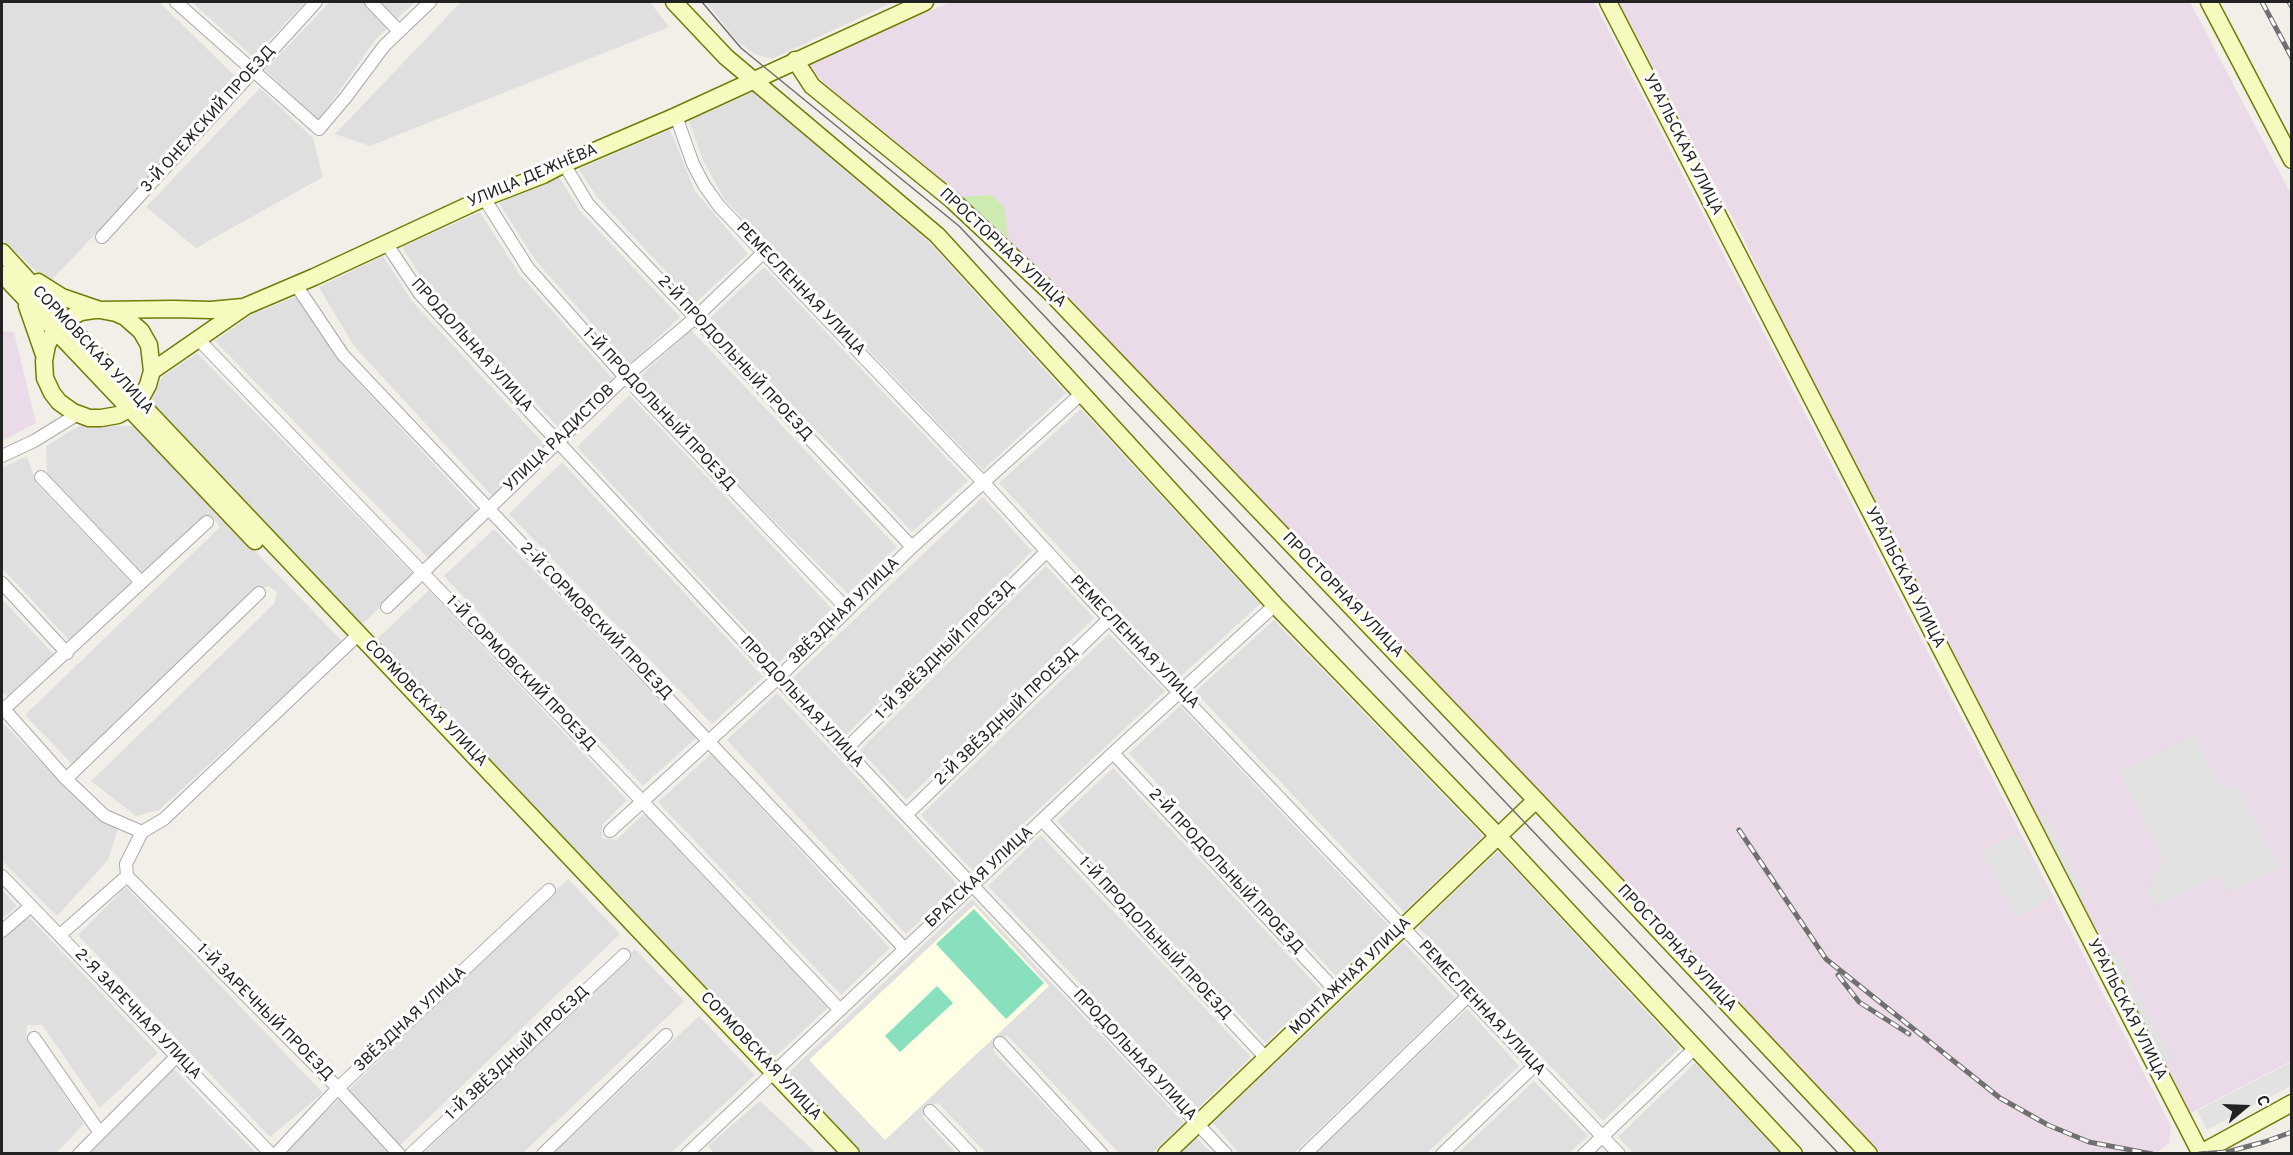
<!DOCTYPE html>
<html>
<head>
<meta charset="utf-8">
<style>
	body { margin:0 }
	#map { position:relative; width:2293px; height:1155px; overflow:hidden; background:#f2efe9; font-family:Overpass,sans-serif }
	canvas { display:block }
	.frame { position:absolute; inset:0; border:3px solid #222; pointer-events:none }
	.north { position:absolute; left:2215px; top:1077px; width:60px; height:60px; -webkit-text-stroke:4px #fff; paint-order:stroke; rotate:71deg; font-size:16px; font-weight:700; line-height:24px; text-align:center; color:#222 }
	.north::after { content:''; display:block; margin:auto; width:21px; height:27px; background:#222; clip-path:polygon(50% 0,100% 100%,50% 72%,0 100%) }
</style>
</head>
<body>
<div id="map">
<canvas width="2293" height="1155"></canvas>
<div class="frame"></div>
<div class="north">С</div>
</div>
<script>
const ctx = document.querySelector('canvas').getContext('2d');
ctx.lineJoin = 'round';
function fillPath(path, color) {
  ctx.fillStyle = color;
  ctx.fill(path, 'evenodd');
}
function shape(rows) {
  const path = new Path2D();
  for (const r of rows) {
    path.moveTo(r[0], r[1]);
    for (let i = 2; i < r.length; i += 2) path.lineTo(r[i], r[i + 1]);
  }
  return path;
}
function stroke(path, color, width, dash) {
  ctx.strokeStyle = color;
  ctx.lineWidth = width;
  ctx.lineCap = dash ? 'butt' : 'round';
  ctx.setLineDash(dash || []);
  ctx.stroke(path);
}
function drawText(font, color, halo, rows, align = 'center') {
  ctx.font = font + ' Overpass,sans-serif';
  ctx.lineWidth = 6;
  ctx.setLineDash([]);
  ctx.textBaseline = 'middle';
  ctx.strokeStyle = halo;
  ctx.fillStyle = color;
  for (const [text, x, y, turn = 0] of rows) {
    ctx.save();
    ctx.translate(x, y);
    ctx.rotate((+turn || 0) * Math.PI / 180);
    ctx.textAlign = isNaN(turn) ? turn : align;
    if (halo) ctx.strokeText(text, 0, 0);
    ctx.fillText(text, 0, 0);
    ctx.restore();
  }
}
fillPath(shape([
	[2,2,159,2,240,81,49,283,2,239],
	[192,2,306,2,253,57],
	[330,2,415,2,376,39,318,121,265,70],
	[461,2,650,2,669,27,370,146,335,134],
	[706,2,893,2,772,59,755,54,738,42],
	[260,88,313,138,323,177,196,248,146,207],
	[753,92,929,242,1066,393,983,470,725,200,703,160,689,121],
	[670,130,695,191,748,254,695,303,597,197,579,169],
	[559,177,580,211,680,317,629,365,536,261,499,203],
	[480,212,520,275,614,380,563,432,428,288,402,247],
	[383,256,412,301,547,447,494,498,354,346,319,287],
	[764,267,968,481,912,532,710,318],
	[300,295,337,359,479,513,430,560,215,341,251,315],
	[691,330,897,547,848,594,634,382],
	[197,353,414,575,358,628,148,406,162,377],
	[629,395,832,609,778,663,577,447],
	[1081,409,1260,604,1180,677,999,483],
	[79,426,134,426,343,642,159,810,136,816,91,781,274,604,277,592,269,586,260,589,75,767,25,715,220,527,214,519,204,519,142,574,47,474,46,446],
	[27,456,36,483,133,584,72,643,2,568,2,468],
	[562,462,763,677,712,724,509,514],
	[983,497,1032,551,846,735,793,678],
	[494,529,696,738,643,786,444,576],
	[1046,566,1094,618,906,800,860,750],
	[429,590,627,800,602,825,602,838,616,840,646,812,830,1006,770,1061,373,643],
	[2,599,57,658,11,700,2,691],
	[1274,620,1483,836,1404,912,1195,692],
	[1109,634,1165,691,973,871,921,815],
	[777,693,958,885,906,934,727,740],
	[1180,706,1389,926,1336,976,1129,753],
	[2,722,67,789,118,829,108,860,57,916,2,861],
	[711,754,890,948,841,995,658,802],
	[1113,768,1321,990,1266,1043,1057,821],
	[1041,835,1251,1057,1198,1108,988,886],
	[1498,851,1680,1048,1603,1121,1418,927],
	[568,879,620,934,395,1150,395,1153,287,1154,285,1151],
	[126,887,323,1093,270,1137,78,935],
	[2,890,17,906,2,919],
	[972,899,1184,1123,1152,1153,1119,1153,1008,1036,996,1038,993,1051,1091,1153,986,1153,938,1103,925,1105,923,1118,956,1153,858,1153,785,1076],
	[26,914,158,1053,100,1108,42,1025,27,1025,26,1038,84,1124,56,1153,2,1154,2,933],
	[1403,942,1455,998,1294,1153,1239,1153,1213,1123],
	[635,949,684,1001,523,1153,423,1154],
	[1467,1009,1519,1066,1427,1153,1314,1154],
	[699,1016,755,1075,671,1153,554,1153],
	[1695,1063,1780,1153,1634,1153,1618,1137],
	[173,1068,256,1153,86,1154],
	[1534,1081,1588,1136,1569,1153,1458,1153],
	[760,1101,816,1153,714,1153,708,1146],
	[1197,1138,1212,1153,1181,1153]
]), '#e0dfdf');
fillPath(shape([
	[950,2,1594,2,2171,1126,2169,1143,2155,1154,1881,1153,1046,276,823,82,809,64],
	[1619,2,2190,2,2291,194,2291,1061,2185,1116,1806,371,1743,238],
	[2,331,14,332,36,423,2,441]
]), '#ebdbe8');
fillPath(shape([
	[974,905,1049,986,885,1140,809,1060]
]), '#ffffe5');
fillPath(shape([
	[991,195,1004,207,1008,238,962,197]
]), '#cdebb0');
fillPath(shape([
	[974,909,1044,983,1006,1019,936,944],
	[937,986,953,1003,900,1052,885,1036]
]), '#88e0be');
fillPath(shape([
	[2194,736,2220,785,2229,787,2237,785,2278,867,2229,892,2219,876,2154,907,2146,891,2163,861,2119,771],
	[2044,811,2085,893,2081,900,2040,818],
	[2017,834,2051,898,2015,918,1982,852],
	[2117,952,2173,1058,2166,1063,2112,956],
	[2291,1062,2291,1086,2207,1130,2197,1111]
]), '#e2e2e2');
const street = shape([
	[176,2,319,129,346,97,384,46,430,2],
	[371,2,399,31],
	[676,116,693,164,704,185,719,206,983,482,1109,619,1619,1154],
	[564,164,588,204,912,547],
	[484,198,528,268,625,377,847,609],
	[102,237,316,2],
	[386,243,420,294,906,815,1226,1154],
	[296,285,343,355,905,949],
	[198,339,642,801,840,1010],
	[2,456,34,441,78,414],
	[41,477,141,582],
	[2,583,67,653],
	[387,607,625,377,695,318,764,252],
	[2,707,66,779,105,816,142,832],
	[4,709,207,522],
	[845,750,1047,551],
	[1113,753,1336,991],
	[66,779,259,593],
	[906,815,1109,619],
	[1042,820,1266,1058],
	[610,831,778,678,912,547,1081,394],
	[2,876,271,1154],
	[127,876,338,1088,399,1154],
	[2,931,31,906],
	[60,935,127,876,126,864,142,832,164,819,359,634],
	[34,1038,100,1133],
	[1000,1043,1102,1154],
	[930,1111,971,1154],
	[79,1154,177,1056],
	[276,1154,338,1088,549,890],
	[411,1154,624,955],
	[543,1154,666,1035],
	[687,1154,1113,753,1275,605],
	[1305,1154,1468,996],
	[1442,1154,1534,1066],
	[1584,1154,1695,1048]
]);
const secondary = shape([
	[674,2,726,57,937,235,1275,605,1498,836,1794,1154],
	[1608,2,2201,1154],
	[2209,2,2292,160],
	[795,60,812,86,952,200,1049,291,1536,800,1869,1154],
	[2,252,138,401,851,1154],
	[2,274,255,541],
	[38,282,62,297,100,310,116,313,125,317,141,331,149,345,152,371,148,385,141,398,129,409,118,415,101,418,89,418,73,412,59,402,52,393,45,378,44,361,47,345,55,330,64,321,81,312,94,310,100,310,174,309,211,310,243,307],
	[27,306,44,355],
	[152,371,246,306,314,277,484,198,543,175,564,164,676,116,925,2],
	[1166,1154,1536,800],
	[2199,1154,2292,1103]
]);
stroke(street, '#a9a9a9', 14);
stroke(secondary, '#707d05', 19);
stroke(street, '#fff', 12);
stroke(secondary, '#f7fabf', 16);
stroke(shape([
	[702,2,741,48,959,226,1839,1154]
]), '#707070', 1.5);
const rail = shape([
	[2262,2,2292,58],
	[2289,2,2292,7],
	[1739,830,1826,959,2000,1098,2048,1125,2089,1142,2152,1154],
	[1838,975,1859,1002,1909,1034],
	[2199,1154,2227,1152,2264,1142,2292,1132]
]);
stroke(rail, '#707070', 5);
stroke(rail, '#fff', 3, [9]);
drawText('16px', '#222', '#fff', [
	["3-Й ОНЕЖСКИЙ ПРОЕЗД",209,120,-48],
	["УРАЛЬСКАЯ УЛИЦА",1682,145,63],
	["УЛИЦА ДЕЖНЁВА",533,177,-23],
	["ПРОСТОРНАЯ УЛИЦА",1002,249,43],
	["РЕМЕСЛЕННАЯ УЛИЦА",800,290,46],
	["ПРОДОЛЬНАЯ УЛИЦА",471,346,48],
	["СОРМОВСКАЯ УЛИЦА",92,351,47],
	["2-Й ПРОДОЛЬНЫЙ ПРОЕЗД",734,359,47],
	["1-Й ПРОДОЛЬНЫЙ ПРОЕЗД",658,410,47],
	["УЛИЦА РАДИСТОВ",560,439,-44],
	["УРАЛЬСКАЯ УЛИЦА",1904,578,63],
	["ПРОСТОРНАЯ УЛИЦА",1342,596,46],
	["ЗВЁЗДНАЯ УЛИЦА",845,612,-44],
	["2-Й СОРМОВСКИЙ ПРОЕЗД",595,622,46],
	["РЕМЕСЛЕННАЯ УЛИЦА",1134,643,46],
	["1-Й ЗВЁЗДНЫЙ ПРОЕЗД",946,651,-45],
	["1-Й СОРМОВСКИЙ ПРОЕЗД",520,674,46],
	["ПРОДОЛЬНАЯ УЛИЦА",801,703,47],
	["СОРМОВСКАЯ УЛИЦА",425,704,46],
	["2-Й ЗВЁЗДНЫЙ ПРОЕЗД",1007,717,-44],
	["2-Й ПРОДОЛЬНЫЙ ПРОЕЗД",1225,872,47],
	["БРАТСКАЯ УЛИЦА",980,878,-43],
	["1-Й ПРОДОЛЬНЫЙ ПРОЕЗД",1154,939,47],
	["ПРОСТОРНАЯ УЛИЦА",1676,949,47],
	["МОНТАЖНАЯ УЛИЦА",1351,977,-44],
	["РЕМЕСЛЕННАЯ УЛИЦА",1481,1009,47],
	["УРАЛЬСКАЯ УЛИЦА",2126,1010,63],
	["1-Й ЗАРЕЧНЫЙ ПРОЕЗД",264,1013,45],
	["2-Я ЗАРЕЧНАЯ УЛИЦА",137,1015,46],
	["ЗВЁЗДНАЯ УЛИЦА",411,1020,-43],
	["1-Й ЗВЁЗДНЫЙ ПРОЕЗД",518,1054,-43],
	["ПРОДОЛЬНАЯ УЛИЦА",1134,1056,47],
	["СОРМОВСКАЯ УЛИЦА",760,1057,47]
]);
</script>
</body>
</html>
